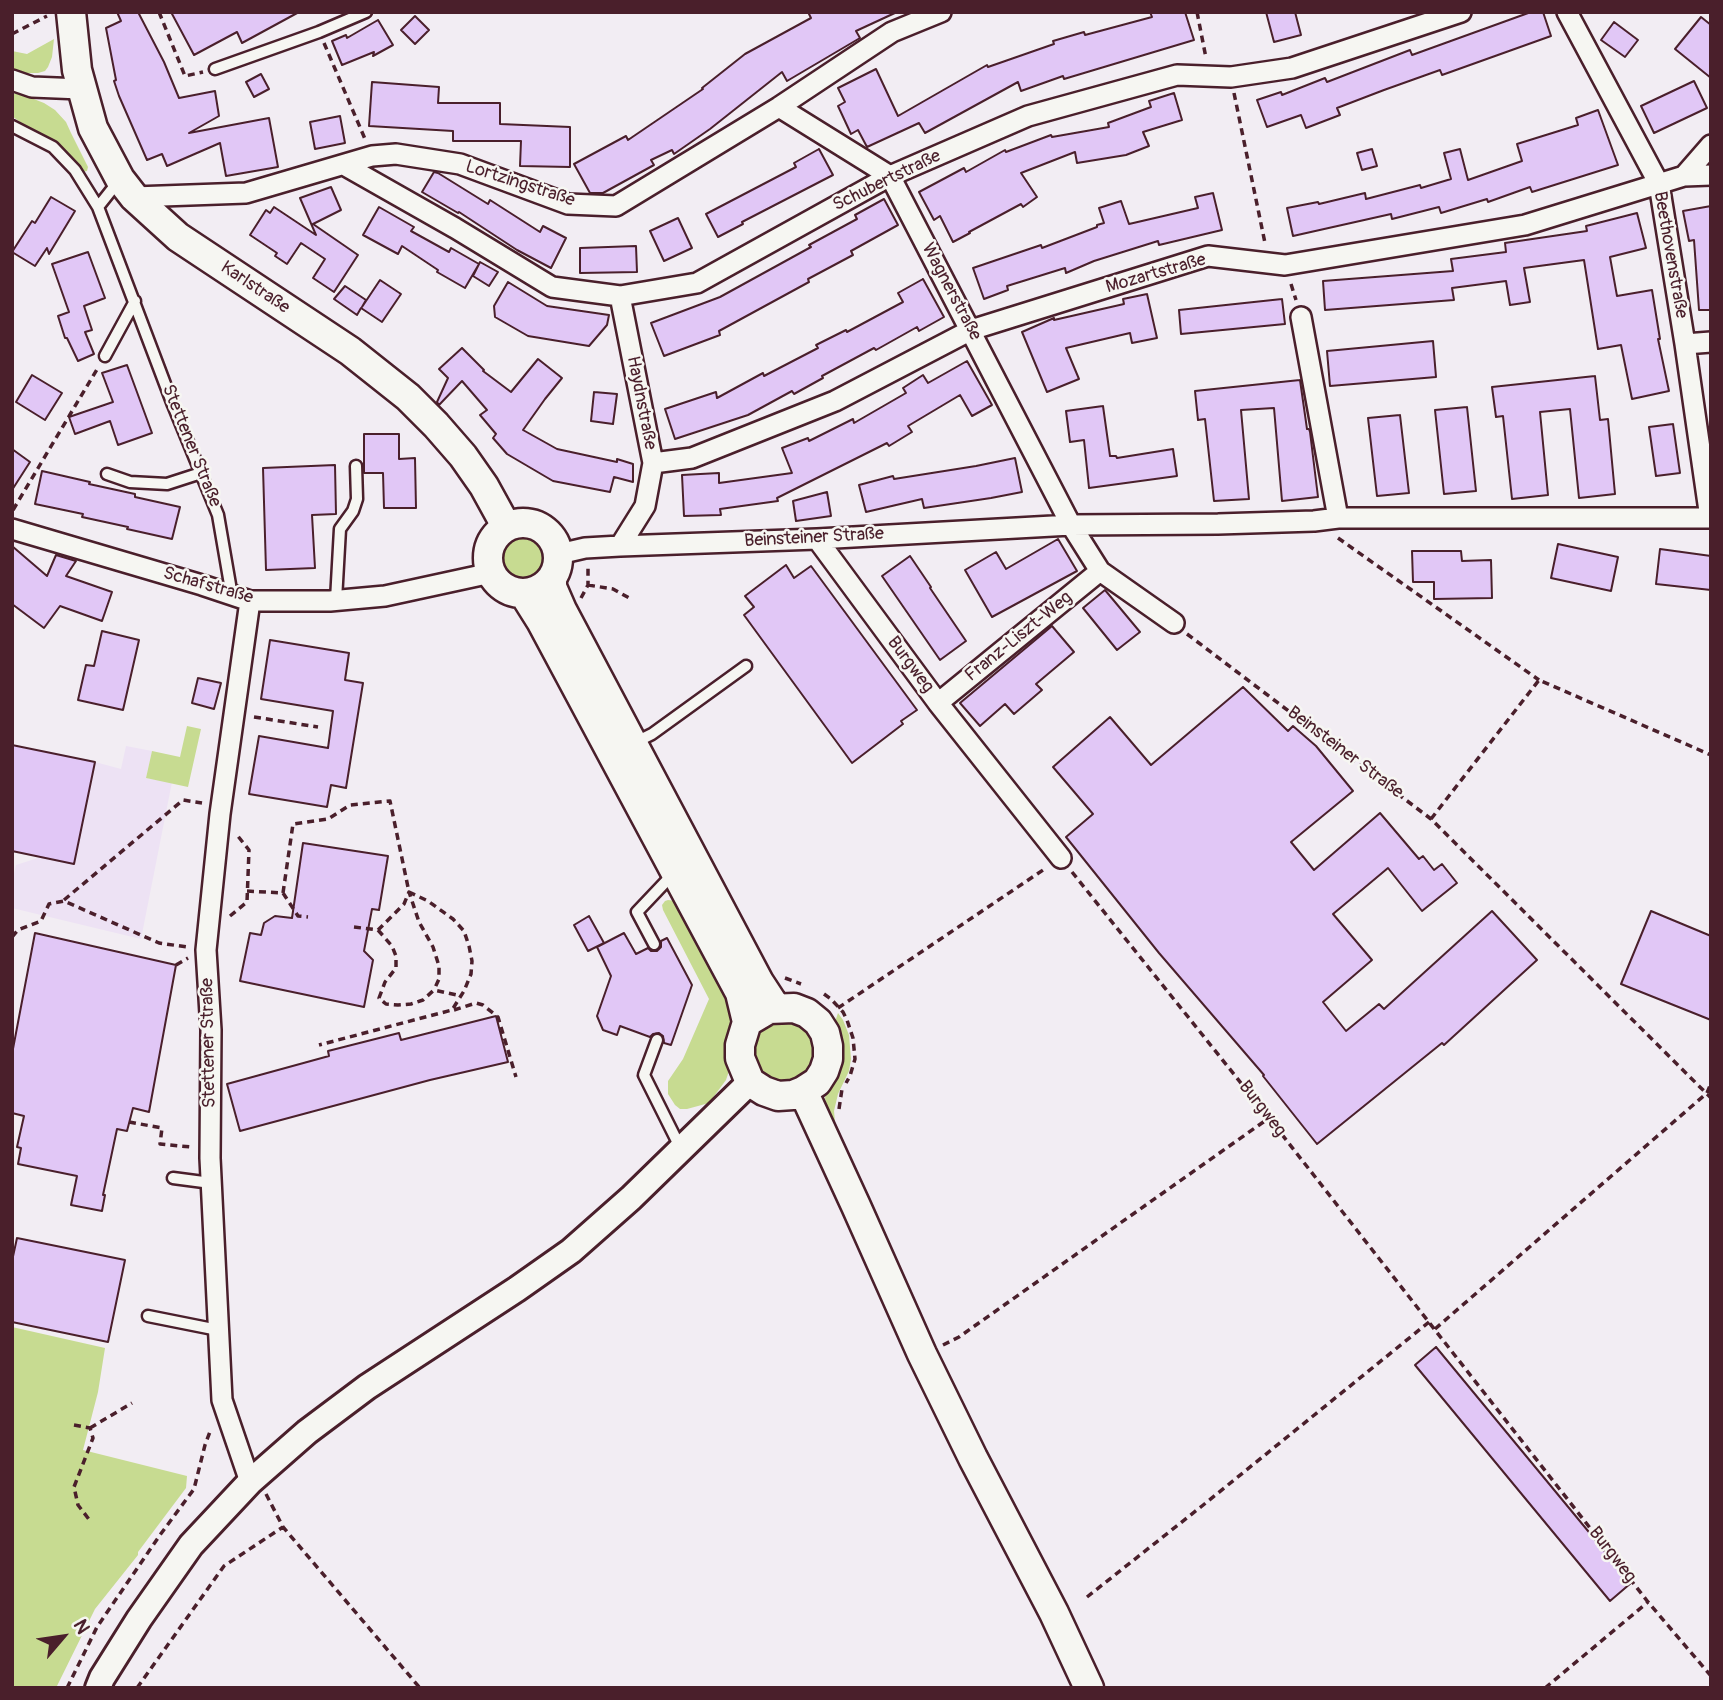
<!DOCTYPE html>
<html>
<head>
<meta charset="utf-8">
<style>
	body { margin:0 }
	#map { position:relative; width:1723px; height:1700px; overflow:hidden; background:#f2edf3; font-family:Pangolin,sans-serif }
	canvas { display:block }
	.frame { position:absolute; inset:0; border:14px solid #4a1f2b; pointer-events:none }
	.north { position:absolute; left:28px; top:1602px; width:70px; height:70px; -webkit-text-stroke:5px #f6f6f2; paint-order:stroke; rotate:61deg; font-size:19px; font-weight:700; line-height:28px; text-align:center; color:#4a1f2b }
	.north::after { content:''; display:block; margin:auto; width:24px; height:32px; background:#4a1f2b; clip-path:polygon(50% 0,100% 100%,50% 72%,0 100%) }
</style>
</head>
<body>
<div id="map">
<canvas width="1723" height="1700"></canvas>
<div class="frame"></div>
<div class="north">N</div>
</div>
<script>
const ctx = document.querySelector('canvas').getContext('2d');
ctx.lineJoin = 'round';
function fillPath(path, color) {
  ctx.fillStyle = color;
  ctx.fill(path, 'evenodd');
}
function shape(rows) {
  const path = new Path2D();
  for (const r of rows) {
    if (r.length === 3) {
      path.moveTo(r[0] + r[2], r[1]);
      path.arc(r[0], r[1], r[2], 0, 2 * Math.PI);
      continue;
    }
    path.moveTo(r[0], r[1]);
    for (let i = 2; i < r.length; i += 2) path.lineTo(r[i], r[i + 1]);
  }
  return path;
}
function stroke(path, color, width, dash) {
  ctx.strokeStyle = color;
  ctx.lineWidth = width;
  ctx.lineCap = dash ? 'butt' : 'round';
  ctx.setLineDash(dash || []);
  ctx.stroke(path);
}
function drawText(font, color, halo, rows, align = 'center') {
  ctx.font = font + ' Pangolin,sans-serif';
  ctx.lineWidth = 5;
  ctx.setLineDash([]);
  ctx.textBaseline = 'middle';
  ctx.strokeStyle = halo;
  ctx.fillStyle = color;
  for (const [text, x, y, turn = 0] of rows) {
    ctx.save();
    ctx.translate(x, y);
    ctx.rotate((+turn || 0) * Math.PI / 180);
    ctx.textAlign = isNaN(turn) ? turn : align;
    if (halo) ctx.strokeText(text, 0, 0);
    ctx.fillText(text, 0, 0);
    ctx.restore();
  }
}
fillPath(shape([
	[126,746,152,751,146,778,172,782,141,939,12,908,12,882,16,865,41,857,74,863,95,762,121,769]
]), '#ede2f4');
fillPath(shape([
	[54,39,52,57,48,67,45,71,38,73,23,73,12,69,12,51,27,54],
	[12,93,26,96,44,103,55,110,66,122,71,133,88,167,87,171,83,172,58,143,24,125,12,116],
	[524,558,24],
	[187,726,201,729,188,787,146,778,152,751,180,757],
	[668,900,676,901,735,1003,729,1071,726,1080,709,1103,687,1109,680,1109,675,1105,668,1094,668,1081,683,1059,709,999,663,910,662,905,665,901],
	[838,1013,843,1020,849,1035,851,1059,849,1071,838,1094,834,1111,835,1122,833,1123,825,1099,835,1022],
	[797,1019,815,1035,815,1069,786,1088,755,1074,749,1041,763,1023],
	[12,1327,105,1348,98,1392,83,1450,187,1476,186,1488,138,1552,138,1555,95,1609,56,1688,12,1688]
]), '#c7db91');
const building = shape([
	[117,12,138,12,164,62,179,98,215,91,219,116,189,133,269,118,278,167,226,176,220,143,167,166,162,154,147,160,119,96,114,81,116,80,106,28,121,21,117,12],
	[171,12,299,12,242,43,237,32,194,55,171,12],
	[808,12,897,12,856,31,860,38,787,81,782,72,710,129,674,154,672,150,651,160,654,165,603,193,590,193,574,164,626,136,628,140,703,89,702,88,745,54,811,18,808,12],
	[1150,12,1185,12,1194,40,1064,79,1063,76,1021,91,1018,82,925,133,919,123,867,147,858,130,851,134,838,106,845,102,838,88,876,69,898,116,987,65,988,67,1054,44,1053,41,1084,32,1085,35,1152,17,1150,12],
	[1266,12,1295,12,1301,35,1274,42,1266,12],
	[1531,12,1543,12,1551,36,1442,75,1440,70,1384,90,1337,108,1340,115,1306,128,1301,115,1267,127,1257,100,1281,92,1282,95,1325,78,1327,82,1410,50,1412,55,1531,12],
	[415,16,429,30,415,44,401,30,415,16],
	[1701,17,1711,25,1711,78,1675,49,1701,17],
	[378,20,393,45,373,56,374,52,342,65,332,41,346,35,347,38,378,20],
	[1614,22,1638,40,1625,57,1601,40,1614,22],
	[261,74,269,89,254,97,246,82,261,74],
	[1694,81,1707,108,1654,133,1641,106,1694,81],
	[372,82,439,87,438,103,500,103,500,124,570,127,570,167,520,166,521,141,453,141,453,131,369,126,372,82],
	[1174,93,1182,120,1143,132,1149,146,1126,155,1077,163,1075,152,1021,173,1037,197,1023,207,1021,204,969,232,970,233,953,242,940,216,934,220,919,192,964,168,966,172,1005,150,1006,152,1051,135,1052,137,1109,127,1108,123,1151,107,1149,101,1174,93],
	[1598,110,1618,165,1532,192,1530,187,1488,202,1487,199,1441,213,1439,207,1392,219,1391,214,1293,236,1287,208,1318,202,1319,204,1365,193,1366,199,1420,185,1421,188,1451,179,1444,153,1460,149,1468,180,1522,161,1517,144,1578,125,1576,118,1598,110],
	[340,116,345,143,315,149,310,122,340,116],
	[819,149,833,175,742,222,743,224,718,237,706,214,796,167,794,163,819,149],
	[1372,149,1377,166,1362,170,1357,153,1372,149],
	[434,172,438,173,488,204,490,200,540,232,543,226,566,238,551,268,517,250,459,212,458,213,422,192,434,172],
	[331,187,341,210,313,224,358,255,334,292,313,278,325,259,301,243,287,264,275,256,277,253,250,235,266,210,270,213,274,207,316,235,300,198,331,187],
	[1213,193,1222,230,1159,245,1158,241,1094,261,1066,273,1065,268,1007,286,1008,290,984,299,973,268,1041,245,1042,248,1097,227,1097,225,1104,223,1099,208,1121,201,1129,224,1198,208,1195,197,1213,193],
	[51,197,75,211,49,254,47,248,35,266,12,252,32,221,35,223,51,197],
	[884,199,898,225,851,251,853,255,808,279,809,282,719,331,720,335,664,356,651,323,720,297,811,247,809,245,857,219,855,215,884,199],
	[1711,206,1711,310,1699,310,1694,240,1689,241,1683,211,1711,206],
	[379,207,414,227,411,231,449,252,451,248,479,264,480,262,498,272,489,286,473,276,479,264,465,288,437,272,438,270,402,246,398,254,363,235,379,207],
	[1637,213,1646,248,1610,257,1617,296,1652,290,1660,339,1658,339,1669,391,1632,399,1621,345,1598,349,1584,260,1524,268,1530,302,1510,305,1506,281,1452,288,1454,300,1325,310,1323,281,1453,271,1451,259,1506,252,1505,243,1587,231,1586,226,1637,213],
	[678,218,692,248,664,261,650,231,678,218],
	[636,246,637,272,580,273,580,248,636,246],
	[88,252,105,298,84,306,92,330,85,332,94,354,78,361,67,338,65,338,58,316,69,312,52,264,88,252],
	[923,279,944,317,919,331,917,327,876,350,874,348,822,376,823,378,794,394,792,391,748,415,675,439,665,409,716,392,717,398,763,373,764,376,818,348,816,345,846,330,847,332,903,302,898,293,923,279],
	[380,280,401,294,382,322,361,308,357,315,334,299,345,286,366,300,362,307,380,280],
	[508,282,547,306,609,315,607,325,589,346,528,336,495,317,494,306,508,282],
	[1147,294,1157,338,1132,343,1130,333,1066,348,1079,379,1047,392,1022,332,1054,318,1054,320,1124,304,1123,299,1147,294],
	[1282,299,1285,324,1181,334,1179,310,1282,299],
	[1433,341,1436,377,1330,386,1327,351,1433,341],
	[462,348,484,370,483,371,511,392,538,359,562,378,545,399,523,430,557,449,617,462,617,459,633,464,633,482,614,477,610,492,553,481,507,454,493,438,496,434,480,415,487,410,462,381,439,405,437,402,448,378,439,369,462,348],
	[967,361,992,405,972,416,960,395,908,426,912,432,889,446,887,443,777,498,778,501,720,509,721,515,684,516,682,475,719,473,719,483,792,473,782,448,808,438,809,441,853,419,854,423,906,393,903,388,923,375,928,383,967,361],
	[127,365,152,433,118,445,110,421,75,434,69,417,113,402,102,373,127,365],
	[32,375,62,393,45,420,16,402,32,375],
	[1595,376,1600,420,1608,419,1615,494,1579,498,1570,409,1540,412,1548,495,1512,499,1503,416,1496,417,1492,387,1595,376],
	[1300,380,1307,429,1309,429,1310,432,1318,497,1282,501,1274,408,1241,410,1249,499,1214,501,1205,419,1198,420,1195,391,1300,380],
	[594,392,617,394,613,424,591,421,594,392],
	[1103,406,1110,456,1116,456,1117,458,1173,449,1177,476,1089,488,1084,440,1070,442,1066,411,1103,406],
	[1467,407,1476,491,1444,494,1435,410,1467,407],
	[1400,415,1409,493,1377,496,1368,418,1400,415],
	[1673,424,1680,473,1656,476,1649,427,1673,424],
	[364,434,399,434,399,459,415,458,416,508,384,508,383,473,364,473,364,434],
	[12,449,30,462,12,490,12,449],
	[1015,458,1022,492,991,498,924,508,922,499,866,512,859,485,893,476,894,479,976,466,1015,458],
	[335,465,336,514,312,515,315,568,266,570,263,468,335,465],
	[42,471,90,482,89,484,135,494,135,497,180,507,172,539,127,529,128,527,82,517,83,514,35,504,42,471],
	[827,492,831,516,796,521,793,501,827,492],
	[1058,539,1077,571,992,617,965,570,996,552,1006,569,1058,539],
	[1558,544,1618,557,1611,591,1551,578,1558,544],
	[12,546,47,576,56,555,76,561,66,576,112,592,102,621,60,606,44,628,12,604,12,546],
	[1660,549,1711,556,1711,590,1656,584,1660,549],
	[1412,551,1461,551,1462,561,1491,560,1492,598,1434,599,1434,582,1413,582,1412,551],
	[910,556,931,587,930,588,966,641,940,660,882,576,910,556],
	[786,565,794,578,811,566,917,710,901,721,903,724,852,763,744,615,754,607,745,596,786,565],
	[1105,590,1140,632,1117,650,1083,608,1105,590],
	[1052,626,1074,652,1036,684,1042,690,1014,714,1005,704,980,726,960,703,1052,626],
	[102,631,139,640,123,710,78,700,86,665,94,666,102,631],
	[270,640,349,653,345,680,363,683,346,788,331,785,327,807,249,794,259,736,328,748,333,711,261,699,270,640],
	[198,678,221,683,214,709,192,703,198,678],
	[1243,687,1288,731,1293,726,1316,746,1353,791,1291,842,1314,870,1380,813,1419,859,1423,856,1434,870,1442,864,1457,883,1422,911,1388,868,1333,914,1372,960,1323,1002,1346,1031,1379,1004,1384,1009,1492,911,1537,960,1444,1045,1442,1043,1317,1144,1263,1076,1264,1075,1159,953,1066,837,1093,814,1053,767,1110,717,1151,765,1243,687],
	[12,745,95,762,74,864,12,851,12,745],
	[303,843,388,856,379,910,372,909,364,951,373,960,364,1007,240,981,250,933,261,935,264,923,275,916,292,918,303,843],
	[1651,911,1711,936,1711,1020,1621,984,1651,911],
	[589,916,604,943,588,951,574,925,589,916],
	[35,933,176,965,149,1112,133,1108,127,1131,117,1129,103,1195,105,1195,102,1211,71,1205,77,1176,18,1164,21,1148,17,1147,24,1116,12,1113,12,1054,35,933],
	[624,933,636,954,648,948,651,951,657,951,661,947,661,941,667,938,692,985,671,1045,664,1043,663,1036,659,1033,653,1034,650,1037,620,1026,617,1035,603,1030,597,1016,611,976,597,947,624,933],
	[496,1016,508,1062,430,1080,240,1131,227,1084,329,1056,328,1051,399,1033,401,1040,496,1016],
	[17,1238,125,1260,108,1342,12,1322,12,1261,17,1238],
	[1436,1347,1631,1583,1610,1601,1415,1365,1436,1347]
]);
fillPath(building, '#e1c7f6');
stroke(building, '#4a1f2b', 2);
const service = shape([
	[215,69,319,32,366,12],
	[12,126,53,147,75,170,98,207],
	[117,183,98,207,173,405,218,515,232,596],
	[105,356,135,301],
	[107,474,130,482,167,484,201,473],
	[336,600,340,529,353,511,357,499,356,466],
	[634,743,652,734,746,666],
	[654,944,637,912,673,874],
	[657,1040,644,1075,680,1147],
	[173,1178,211,1183],
	[148,1316,218,1330]
]);
const minor = shape([
	[1567,12,1659,184,1685,344,1710,518],
	[12,80,32,87,81,89],
	[779,107,890,176,1071,525,1100,571,1174,623],
	[344,165,455,228,552,287,620,296,697,283,890,176,1028,116,1177,75,1231,77,1292,68,1461,12],
	[1684,176,1711,175],
	[134,197,246,193,372,156,396,154,460,164,568,204,616,206,779,107,892,32,941,12],
	[620,296,653,463,645,506,620,546],
	[1301,317,1338,518],
	[1685,344,1711,342],
	[653,463,692,458,835,401,971,330,1208,256,1285,265,1525,225,1684,176,1711,145],
	[12,529,202,585,250,601,330,601,385,596,491,573],
	[817,539,938,703,1061,858],
	[559,554,585,548,620,546,817,539,1071,525,1218,524,1314,521,1338,518,1711,518],
	[250,601,220,814,206,950,211,1030,210,1158,222,1400,250,1482],
	[938,703,1100,571]
]);
const tertiary = shape([
	[98,1688,102,1678,139,1619,191,1545,250,1482,307,1432,367,1387,517,1289,571,1251,631,1198,750,1082]
]);
const secondary = shape([
	[71,12,77,70,93,128,120,179,134,197,178,237,350,351,408,397,436,425,463,456,484,486,506,526],
	[523,558,35],
	[552,578,552,587,562,610,759,982,776,1008],
	[524,594,541,621,740,993,747,1022,740,1045,740,1058,750,1082,764,1091,778,1096,793,1095,803,1091,817,1082,824,1071,828,1059,828,1046,825,1033,818,1022,807,1013,794,1008,769,1009,747,1022],
	[803,1091,856,1206,922,1354,973,1458,1054,1613,1089,1688]
]);
stroke(service, '#4a1f2b', 15);
stroke(minor, '#4a1f2b', 24);
stroke(tertiary, '#4a1f2b', 30);
stroke(secondary, '#4a1f2b', 33);
stroke(shape([
	[159,12,185,76,203,72],
	[1197,12,1206,58],
	[12,34,47,16],
	[324,43,365,139],
	[1234,93,1265,243],
	[1291,284,1296,300],
	[13,510,99,366],
	[1338,538,1539,680],
	[588,585,613,589,631,599],
	[581,598,588,585,588,565],
	[1187,634,1431,819,1711,1098],
	[254,717,318,727],
	[1431,819,1539,680,1711,755],
	[1072,872,1269,1118,1648,1602,1711,1676],
	[247,891,283,893,298,916,308,917],
	[283,893,293,824,328,819,350,805,390,801,409,892,428,901,453,919,464,931,469,946,472,961,471,974,464,991,452,1010,319,1045],
	[64,900,183,800,202,803],
	[230,916,247,902,249,850,237,835],
	[354,927,378,930,404,904,409,892,419,922,433,947,439,966,439,979,434,990],
	[378,930,392,946,396,956,396,968,385,982,379,998,386,1004,398,1005,411,1004,423,1000,434,990,461,996],
	[12,937,18,930,41,921,49,904,64,901,159,943,187,947],
	[176,965,188,958],
	[785,978,801,984],
	[824,994,831,999,843,1012,847,1020,853,1038,855,1059,850,1076,846,1083],
	[838,1008,1046,868],
	[454,1010,476,1003,483,1005,498,1017,516,1077],
	[839,1109,842,1089],
	[129,1122,162,1128,160,1144,191,1147],
	[1435,1329,1707,1093,1711,1083],
	[943,1345,959,1337,1269,1118],
	[74,1425,90,1428,93,1438,74,1487,78,1505,91,1522],
	[90,1428,132,1403],
	[266,1494,283,1527,420,1688],
	[1087,1597,1202,1506,1429,1322],
	[67,1688,97,1627,160,1535,194,1489,205,1445,211,1429],
	[137,1688,224,1566,283,1527],
	[1545,1688,1648,1602]
]), '#4a1f2b', 3.5, [7, 5]);
stroke(service, '#f6f6f2', 10);
stroke(minor, '#f6f6f2', 19);
stroke(tertiary, '#f6f6f2', 24);
stroke(secondary, '#f6f6f2', 28);
drawText('18px', '#4a1f2b', '#f6f6f2', [
	["Schubertstraße",887,181,-26],
	["Lortzingstraße",520,184,18],
	["Beethovenstraße",1670,255,80],
	["Mozartstraße",1156,274,-16],
	["Karlstraße",255,288,34],
	["Wagnerstraße",951,292,62],
	["Haydnstraße",641,403,79],
	["Stettener Straße",191,446,68],
	["Beinsteiner Straße",814,538,-3],
	["Schafstraße",208,586,16],
	["Franz-Liszt-Weg",1019,637,-39],
	["Burgweg",910,665,53],
	["Beinsteiner Straße",1345,753,37],
	["Stettener Straße",209,1043,-91],
	["Burgweg",1262,1109,52],
	["Burgweg",1612,1555,52]
]);
</script>
</body>
</html>
